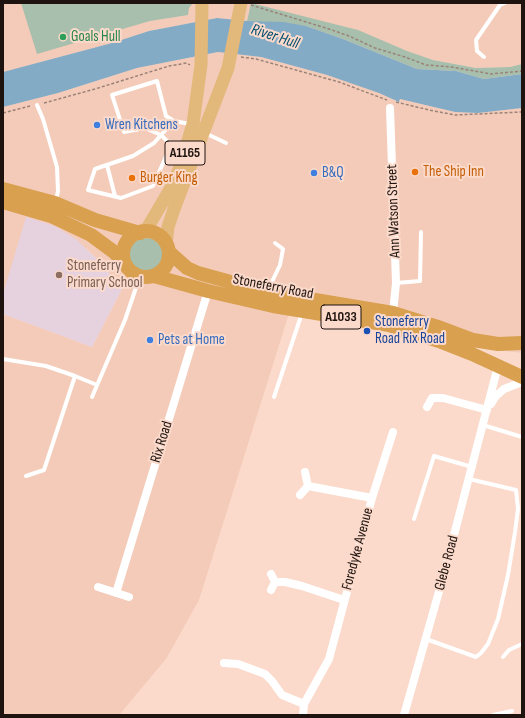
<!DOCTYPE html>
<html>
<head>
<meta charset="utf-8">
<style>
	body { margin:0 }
	#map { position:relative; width:525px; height:718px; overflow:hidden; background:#fbdacb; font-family:"Sofia Sans Condensed",sans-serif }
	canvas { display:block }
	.frame { position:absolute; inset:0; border:4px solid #1e130e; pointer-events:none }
</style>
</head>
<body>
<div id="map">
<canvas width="525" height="718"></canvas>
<div class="frame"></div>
</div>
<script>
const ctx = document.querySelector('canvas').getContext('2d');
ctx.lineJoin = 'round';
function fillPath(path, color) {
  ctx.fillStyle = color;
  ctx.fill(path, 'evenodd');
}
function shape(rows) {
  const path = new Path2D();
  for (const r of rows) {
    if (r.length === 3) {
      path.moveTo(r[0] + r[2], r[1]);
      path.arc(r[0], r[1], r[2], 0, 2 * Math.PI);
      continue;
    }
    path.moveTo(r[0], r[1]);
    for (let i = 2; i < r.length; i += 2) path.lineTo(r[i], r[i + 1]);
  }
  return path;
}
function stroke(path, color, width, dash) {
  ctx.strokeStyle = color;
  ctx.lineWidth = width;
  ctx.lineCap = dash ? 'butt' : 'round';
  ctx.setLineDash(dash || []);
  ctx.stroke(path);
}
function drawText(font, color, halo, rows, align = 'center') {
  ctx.font = font + ' "Sofia Sans Condensed",sans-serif';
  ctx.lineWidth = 4;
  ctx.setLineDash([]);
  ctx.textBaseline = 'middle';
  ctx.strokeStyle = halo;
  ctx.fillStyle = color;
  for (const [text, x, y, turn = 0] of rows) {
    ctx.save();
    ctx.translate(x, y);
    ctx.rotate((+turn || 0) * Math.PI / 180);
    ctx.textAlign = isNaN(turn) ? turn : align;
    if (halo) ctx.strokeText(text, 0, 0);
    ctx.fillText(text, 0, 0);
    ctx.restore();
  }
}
fillPath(shape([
	[3,3,522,3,522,64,510,67,476,68,433,60,251,3,247,21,217,18,149,31,112,43,3,72],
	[218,52,261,57,327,75,380,93,398,102,400,99,455,112,478,113,522,108,522,353,474,347,292,304,199,600,166,659,119,715,3,715,3,314,92,347,122,289,99,261,87,249,3,294,3,107,58,93,137,68]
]), '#f4cbb9');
fillPath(shape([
	[26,217,55,226,77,240,99,261,122,289,92,347,3,314,3,294]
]), '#e6d1de');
fillPath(shape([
	[21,3,193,3,189,8,188,15,150,21,37,54],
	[251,3,358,30,407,51,433,60,476,68,510,67,522,64,522,74,484,79,456,71,417,69,343,39,306,26,247,21],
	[146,255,17]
]), '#a7bfac');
fillPath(shape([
	[217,18,247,21,283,22,306,26,343,39,417,69,456,71,484,79,522,74,522,108,478,113,455,112,400,99,399,102,379,93,327,75,261,57,218,52,137,68,58,93,3,107,3,72,112,43,149,31]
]), '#83abc5');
stroke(shape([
	[251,5,329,29,349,36,375,48,405,57,426,65,452,67,491,74,522,71],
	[241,57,256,59,339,82,387,100],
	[396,102,429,110,455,115,522,112],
	[44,103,95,89,169,66,187,63,190,65],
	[3,113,30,106]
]), '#9a8278', 1.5, [3, 2]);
stroke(shape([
	[484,57,477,51,476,40,500,5,505,3],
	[37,105,43,119,57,167,58,191,56,201],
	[174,121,166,116,157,81,112,95,124,132,145,128,161,135,171,145,153,186,121,198,88,190,95,169,133,156,154,143,161,135,174,121,190,124],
	[205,133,226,143],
	[107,165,115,196],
	[396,283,420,281,421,232],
	[268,290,280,265,283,249,275,243],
	[3,359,46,366,75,376],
	[92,397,125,320,140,276],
	[274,397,302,313],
	[483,425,522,437],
	[26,476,44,470,75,376,97,385],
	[414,519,434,456,472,467],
	[426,639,476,657,481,653,488,644,498,619,508,575,515,532,518,509,516,490,469,479],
	[503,657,509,650,522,644],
	[493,715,512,711]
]), '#fff', 4);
stroke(shape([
	[390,108,396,283,393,313],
	[491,404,496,396,504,389,522,382],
	[427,407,432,398,443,398,487,410],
	[308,486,372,498],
	[300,495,308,486,305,472],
	[275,582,285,582,302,586,344,600],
	[98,587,129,597],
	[271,590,275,582,271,574],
	[116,593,208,291],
	[224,663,238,664,265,674,272,681,282,695,304,704],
	[303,715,304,704,329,659,372,498,393,432],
	[404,715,442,581,498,366]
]), '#fff', 8);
stroke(shape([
	[145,232,172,186,180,167,193,124,201,65,202,3],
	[166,244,168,227,174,209,228,68,241,3]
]), '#e2b87b', 13);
stroke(shape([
	[3,189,55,203,95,220,140,233],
	[3,202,51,216,91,235,114,252,126,265],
	[146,254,23],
	[169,252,187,268,198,273,267,292,393,313,441,328,473,340,498,344,522,343],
	[154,276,208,291,273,306,389,325,439,341,472,354,522,377]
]), '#d8a04f', 14);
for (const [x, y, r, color] of [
	[63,37,4,"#2e9e5b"],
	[97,125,4,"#3f7fe0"],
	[415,172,4,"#e8710a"],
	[314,173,4,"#3f7fe0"],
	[132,178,4,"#e8710a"],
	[59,275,4,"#8d6e63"],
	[367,331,4,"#1a4fb4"],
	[150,340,4,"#3f7fe0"]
]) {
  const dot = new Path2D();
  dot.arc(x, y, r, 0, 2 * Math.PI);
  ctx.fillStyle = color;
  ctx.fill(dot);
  stroke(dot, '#fbdacb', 1.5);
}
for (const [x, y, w] of [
	[185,153,40],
	[341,317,40]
]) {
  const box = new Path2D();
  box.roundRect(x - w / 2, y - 12, w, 24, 3);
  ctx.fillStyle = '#fbdacb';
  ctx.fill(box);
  stroke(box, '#1e130e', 1);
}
drawText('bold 14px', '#1e130e', null, [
	["A1165",185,153],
	["A1033",341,317]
]);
drawText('15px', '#27864d', '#fbdacb', [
	["Goals Hull",71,37]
], 'left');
drawText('15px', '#366cbe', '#fbdacb', [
	["Wren Kitchens",105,125],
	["B&Q",322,173],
	["Pets at Home",158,340]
], 'left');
drawText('15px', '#c56008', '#fbdacb', [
	["The Ship Inn",423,172],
	["Burger King",140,178]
], 'left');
drawText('15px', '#1e130e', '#fbdacb', [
	["Ann Watson Street",394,211,-92],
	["Stoneferry Road",273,287,11],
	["Rix Road",162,442,-73],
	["Foredyke Avenue",358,549,-75],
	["Glebe Road",447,563,-75]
]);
drawText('15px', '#785e54', '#fbdacb', [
	["Stoneferry",67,266],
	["Primary School",67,283]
], 'left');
drawText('15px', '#164399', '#fbdacb', [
	["Stoneferry",375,322],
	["Road Rix Road",375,339]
], 'left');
drawText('italic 16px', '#004d70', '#fbdacb', [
	["River Hull",275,37,18]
]);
</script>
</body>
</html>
